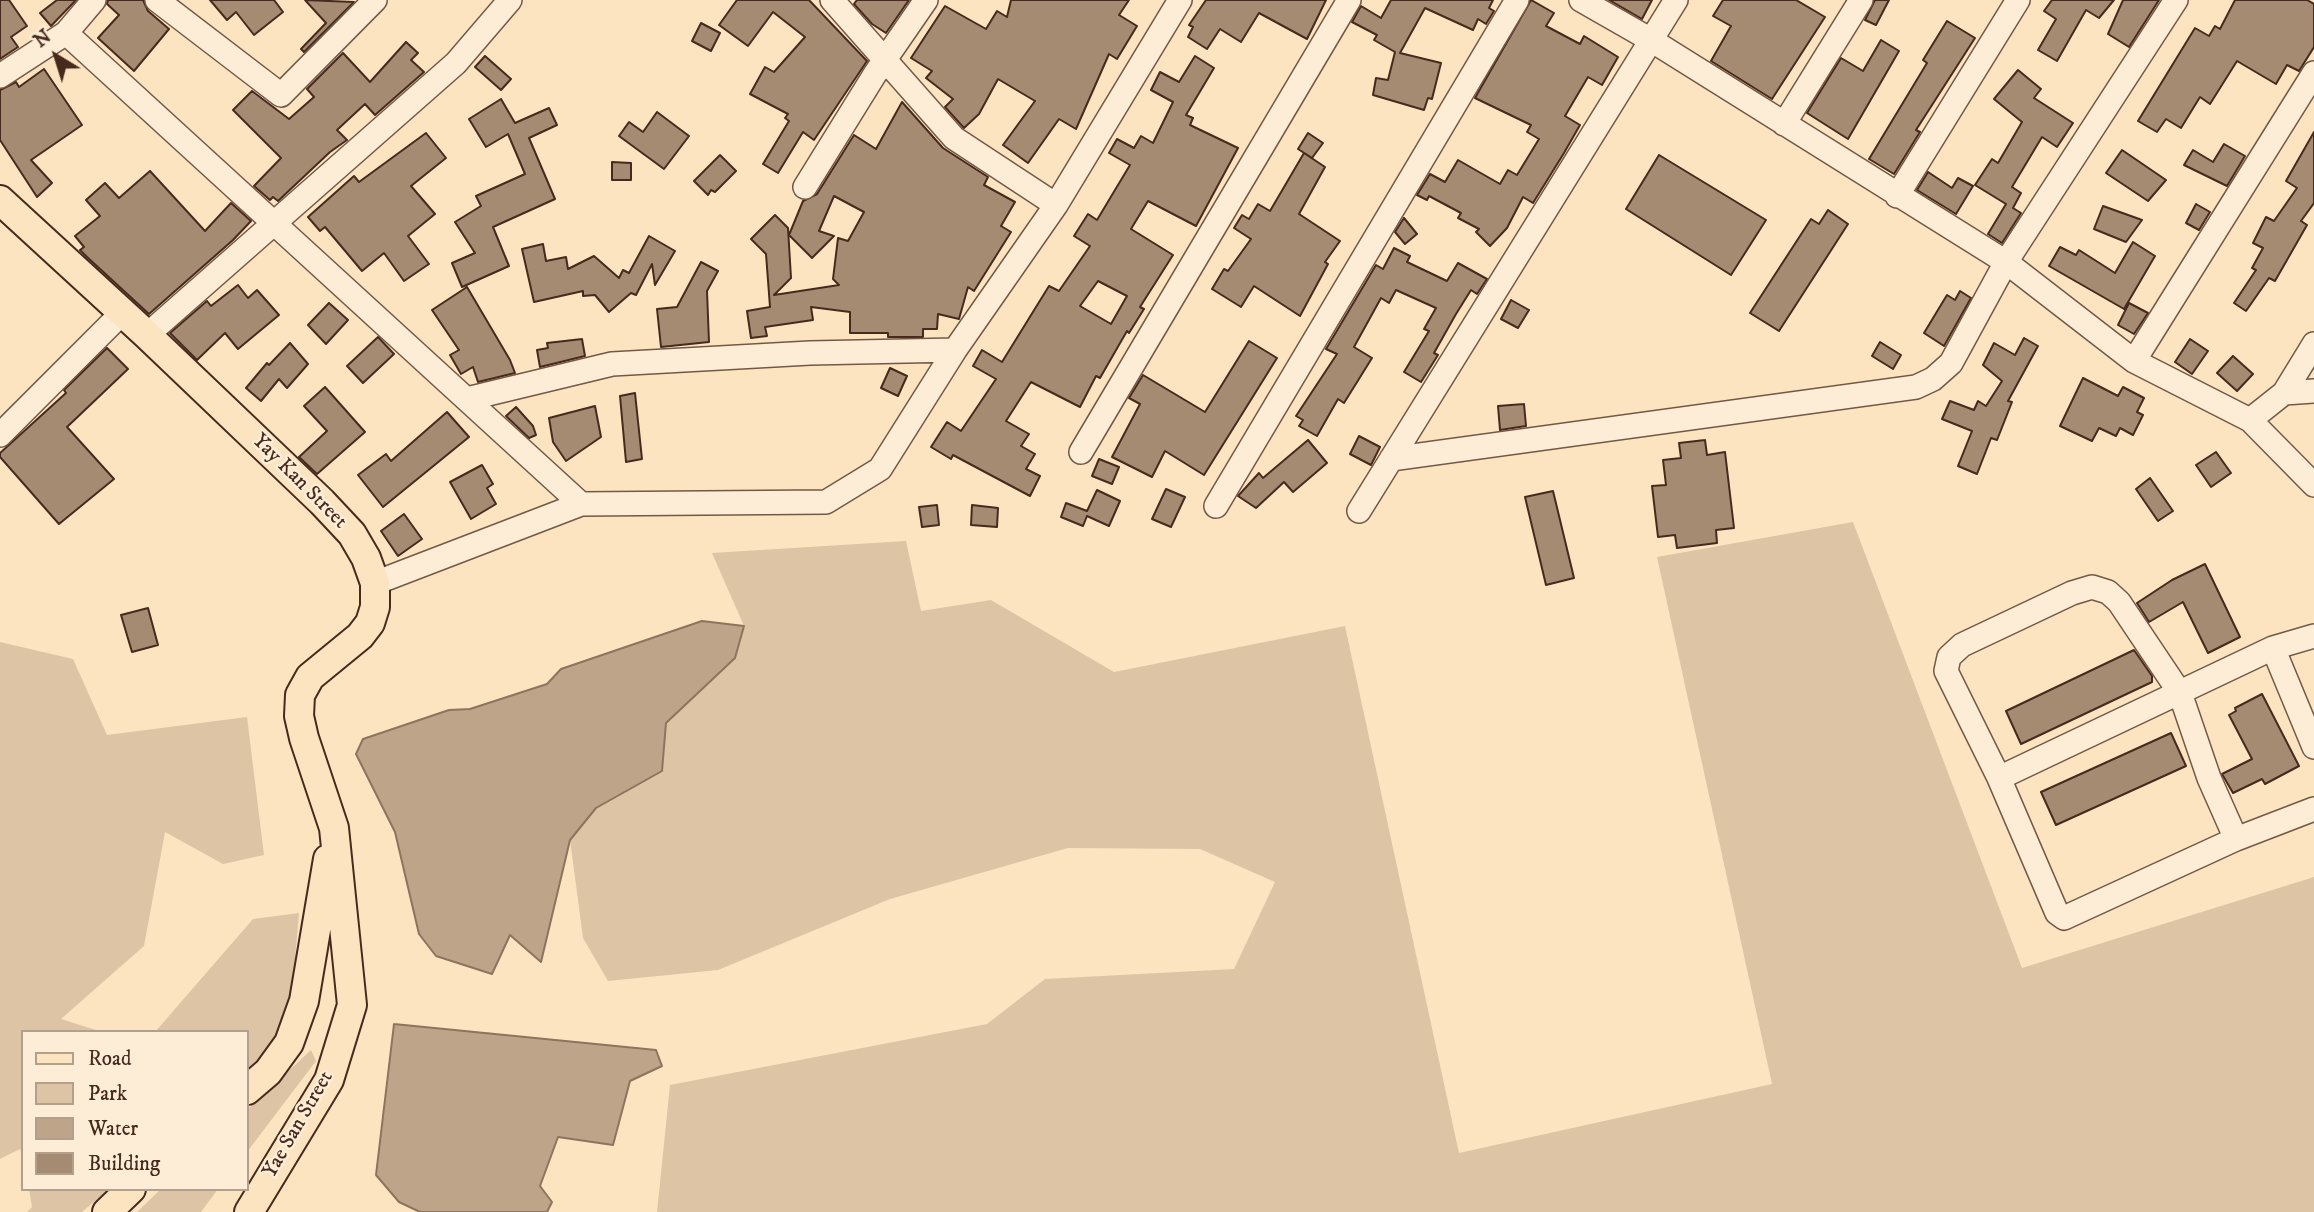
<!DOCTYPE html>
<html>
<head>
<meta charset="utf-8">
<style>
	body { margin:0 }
	#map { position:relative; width:2314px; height:1212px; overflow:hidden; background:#fce4c1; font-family:"IM FELL DW Pica",serif }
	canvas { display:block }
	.legend { position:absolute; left:21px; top:1030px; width:228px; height:161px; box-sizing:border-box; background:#fdedd7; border:2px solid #b49f8d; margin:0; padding:9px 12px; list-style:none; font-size:21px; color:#472a1d }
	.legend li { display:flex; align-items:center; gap:14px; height:35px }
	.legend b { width:35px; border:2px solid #b49f8d }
	.north { position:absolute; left:21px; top:21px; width:70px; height:70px; -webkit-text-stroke:5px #fdedd7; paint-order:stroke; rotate:322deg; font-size:19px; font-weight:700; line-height:28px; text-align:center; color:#472a1d }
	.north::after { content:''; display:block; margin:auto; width:24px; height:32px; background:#472a1d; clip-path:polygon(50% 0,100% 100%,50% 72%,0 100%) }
</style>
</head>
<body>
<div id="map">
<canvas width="2314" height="1212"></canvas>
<ul class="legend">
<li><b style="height:9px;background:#fce4c1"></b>Road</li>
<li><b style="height:19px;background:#ddc4a5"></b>Park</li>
<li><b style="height:19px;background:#bea589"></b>Water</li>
<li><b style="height:19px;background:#a58b72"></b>Building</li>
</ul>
<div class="north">N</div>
</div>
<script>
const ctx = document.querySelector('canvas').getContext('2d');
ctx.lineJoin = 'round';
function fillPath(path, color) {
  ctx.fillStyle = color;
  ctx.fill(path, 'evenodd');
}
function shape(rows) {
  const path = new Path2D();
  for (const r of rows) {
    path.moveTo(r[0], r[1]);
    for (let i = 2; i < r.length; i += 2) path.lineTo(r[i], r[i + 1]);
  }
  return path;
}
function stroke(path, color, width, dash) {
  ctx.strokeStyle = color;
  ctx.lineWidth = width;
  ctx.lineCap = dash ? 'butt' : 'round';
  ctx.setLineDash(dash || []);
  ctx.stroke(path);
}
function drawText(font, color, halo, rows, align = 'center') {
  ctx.font = font + ' "IM FELL DW Pica",serif';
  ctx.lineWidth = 5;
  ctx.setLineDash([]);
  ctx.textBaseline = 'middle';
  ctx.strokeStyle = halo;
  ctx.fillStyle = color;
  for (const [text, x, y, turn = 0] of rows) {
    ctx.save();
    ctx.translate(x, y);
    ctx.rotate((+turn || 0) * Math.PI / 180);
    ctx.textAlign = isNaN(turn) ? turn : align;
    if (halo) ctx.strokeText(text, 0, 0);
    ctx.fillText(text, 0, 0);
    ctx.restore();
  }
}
fillPath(shape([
	[1853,522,2022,968,2314,877,2314,1212,657,1212,670,1085,987,1024,1045,979,1234,969,1275,882,1200,849,1068,848,890,899,718,970,608,981,583,938,570,840,596,808,662,771,666,723,735,658,744,626,712,553,906,541,921,611,991,600,1114,672,1345,626,1459,1153,1772,1084,1657,557],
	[0,642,73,659,107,735,247,717,264,855,223,864,165,832,144,946,61,1019,102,1032,23,1032,23,1159,20,1149,0,1159],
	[299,913,289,1029,247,1070,247,1032,155,1032,253,919],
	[311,1050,316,1061,247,1152,247,1110],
	[29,1189,109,1189,82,1212,27,1212,32,1207],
	[161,1189,218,1189,201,1212,137,1212]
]), '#ddc4a5');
const water = shape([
	[702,621,744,626,735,658,666,723,662,771,596,808,570,840,541,962,510,935,492,974,436,956,419,934,395,832,356,754,363,739,449,710,470,709,547,684,561,669,702,621],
	[394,1024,656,1050,662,1066,630,1081,613,1145,558,1137,540,1186,552,1202,547,1212,420,1212,399,1202,376,1175,394,1024]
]);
fillPath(water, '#bea589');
stroke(water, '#8e745e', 2);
const building = shape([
	[0,0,9,0,27,26,11,37,18,47,0,59,0,0],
	[57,0,76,0,51,26,40,13,57,0],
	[108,0,143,0,148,11,169,29,134,71,98,38,119,15,107,4,108,0],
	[210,0,274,0,283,12,254,35,236,12,227,20,210,0],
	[305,0,354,2,304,52,301,49,326,23,305,0],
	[737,0,809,0,867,61,814,140,803,132,778,173,763,164,789,121,785,118,788,114,750,94,765,67,774,72,805,37,773,12,748,46,719,25,737,0],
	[857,0,909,0,886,33,872,24,854,4,857,0],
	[1011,0,1129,0,1119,15,1137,26,1117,59,1109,54,1076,129,1059,119,1028,163,1003,145,1035,101,998,79,979,114,964,128,945,107,953,99,926,78,932,71,911,58,945,6,986,29,997,11,1007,17,1011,0],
	[1206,0,1326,0,1307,39,1259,13,1241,42,1220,29,1207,49,1188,37,1193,27,1189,25,1206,0],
	[1391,0,1493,0,1489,8,1494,11,1486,24,1478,19,1473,30,1425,8,1400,53,1441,63,1432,99,1428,98,1424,110,1373,95,1376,78,1388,80,1395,52,1374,40,1377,35,1352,22,1361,6,1381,18,1391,0],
	[1531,0,1554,13,1546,26,1580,44,1584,36,1618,57,1602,85,1588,77,1565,116,1580,125,1564,153,1533,203,1523,197,1507,228,1490,246,1476,232,1479,229,1458,218,1461,213,1429,196,1427,200,1417,195,1430,174,1445,182,1458,160,1500,184,1508,170,1517,175,1539,139,1527,132,1531,125,1475,98,1531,0],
	[1609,0,1652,0,1642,19,1609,0],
	[1723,0,1796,0,1825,17,1772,99,1711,61,1731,26,1713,16,1723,0],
	[1875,0,1889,0,1876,25,1865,20,1875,0],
	[2052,0,2114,0,2099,18,2086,10,2057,61,2038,50,2056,19,2044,11,2052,0],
	[2123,0,2159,0,2129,47,2108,34,2123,0],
	[2235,0,2307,0,2314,4,2314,47,2299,71,2287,65,2276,84,2237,61,2210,104,2200,97,2181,128,2166,119,2157,132,2138,121,2195,28,2209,36,2215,26,2220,29,2235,0],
	[1947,21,1975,38,1916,130,1920,132,1894,174,1869,159,1927,63,1923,60,1947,21],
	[701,23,720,33,711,51,692,41,701,23],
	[1881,40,1899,51,1848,139,1807,113,1841,58,1863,71,1881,40],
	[406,42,418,53,411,60,424,72,375,115,365,104,337,130,347,140,330,152,278,201,273,197,270,200,254,186,281,158,233,110,252,91,289,119,314,97,307,89,343,53,370,82,406,42],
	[485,56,511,79,501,90,475,67,485,56],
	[1195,56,1214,68,1186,115,1193,118,1190,125,1238,148,1196,226,1148,201,1131,229,1173,255,1140,307,1144,309,1129,333,1127,331,1100,378,1096,376,1080,407,1031,382,1006,421,1029,434,1021,446,1035,454,1026,469,1040,476,1030,496,953,455,951,459,931,447,947,422,961,431,996,379,973,366,982,350,1002,362,1049,286,1059,291,1090,246,1074,236,1088,214,1097,220,1130,165,1109,153,1117,139,1134,148,1141,136,1153,143,1173,102,1151,90,1160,72,1179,82,1195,56],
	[1098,281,1127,296,1111,324,1080,306,1098,281],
	[44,69,82,125,31,160,52,183,37,197,0,140,0,90,16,82,19,87,44,69],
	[2018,70,2041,89,2034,98,2073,123,2057,147,2042,137,2012,187,2021,193,2013,208,2021,213,2002,243,1988,234,2006,204,1975,185,1992,159,1998,163,2022,122,1994,99,2018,70],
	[501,99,515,123,549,108,557,125,529,138,555,199,493,227,509,266,462,287,452,263,475,253,455,222,481,206,476,196,525,174,508,134,486,147,469,119,501,99],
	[902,102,943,148,988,177,984,185,1015,202,1001,226,1011,232,974,291,968,287,959,319,938,314,937,329,923,329,923,337,888,337,888,333,850,333,850,312,811,307,813,320,765,327,767,336,751,338,747,311,770,307,766,254,751,239,775,215,788,228,791,278,774,295,839,285,833,279,838,238,848,241,864,212,834,196,819,231,834,236,812,258,789,235,803,201,817,194,854,135,876,149,902,102],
	[657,112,689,136,664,169,619,136,629,122,643,132,657,112],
	[2314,132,2314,203,2301,221,2307,225,2275,281,2269,278,2246,311,2234,303,2256,270,2252,268,2263,248,2253,243,2266,217,2274,221,2297,188,2286,181,2314,132],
	[426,133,446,158,411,186,435,214,408,236,429,264,404,281,384,253,362,271,325,227,320,231,308,217,354,176,359,182,426,133],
	[1308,133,1323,143,1312,158,1298,149,1308,133],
	[2224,144,2245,156,2227,186,2184,165,2193,150,2213,162,2224,144],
	[2122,150,2166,180,2148,201,2106,173,2122,150],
	[1304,153,1325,167,1299,214,1340,241,1325,262,1328,264,1300,316,1254,286,1241,307,1212,289,1224,269,1228,271,1251,239,1234,228,1242,215,1249,219,1258,204,1270,211,1304,153],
	[720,155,736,171,715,192,711,190,708,195,694,181,720,155],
	[1659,155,1766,220,1731,275,1626,209,1659,155],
	[612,162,631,163,631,180,612,180,612,162],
	[150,171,205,231,231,203,251,221,233,240,149,314,87,257,80,250,84,247,75,236,100,216,86,200,105,183,119,198,150,171],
	[1928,172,1952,188,1958,178,1973,186,1956,214,1917,190,1928,172],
	[2196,204,2210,212,2199,230,2186,223,2196,204],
	[2103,206,2142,220,2126,242,2094,229,2103,206],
	[1828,210,1848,224,1779,331,1750,313,1811,219,1819,224,1828,210],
	[1404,218,1417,234,1405,244,1395,232,1404,218],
	[649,236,675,251,655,285,652,264,636,295,631,293,609,312,595,295,583,296,583,291,534,302,522,249,543,244,546,261,566,257,568,269,594,256,619,278,623,270,629,273,649,236],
	[2133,242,2155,256,2124,309,2049,266,2060,247,2076,255,2079,250,2115,273,2133,242],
	[1394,248,1410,256,1407,262,1447,281,1458,263,1487,279,1477,294,1471,290,1456,314,1434,353,1438,355,1421,382,1404,372,1429,331,1424,329,1436,308,1396,290,1389,303,1381,298,1354,347,1372,358,1344,403,1338,399,1317,436,1299,426,1303,420,1296,416,1337,354,1326,349,1376,265,1383,269,1394,248],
	[701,262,718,271,707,291,709,342,661,347,657,309,677,307,701,262],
	[238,285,248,298,257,290,279,315,238,349,225,333,197,360,170,333,207,301,211,306,238,285],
	[467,287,510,360,515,373,478,382,473,367,461,374,450,355,459,350,432,310,467,287],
	[1960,291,1971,298,1944,346,1924,333,1947,295,1955,300,1960,291],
	[1511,300,1529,310,1518,328,1501,319,1511,300],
	[329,303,348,320,326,344,308,325,329,303],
	[2129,303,2148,313,2134,334,2118,325,2129,303],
	[378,337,394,354,363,383,347,366,378,337],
	[2024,338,2038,346,2008,401,2012,402,1997,440,1991,438,1977,474,1958,466,1972,431,1942,419,1950,401,1974,410,1978,401,1986,406,2002,381,1983,365,1994,343,2015,355,2024,338],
	[582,339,585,356,540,367,537,350,548,348,547,343,582,339],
	[2190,339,2208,351,2192,374,2175,362,2190,339],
	[1249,341,1277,358,1204,475,1165,451,1152,477,1112,457,1140,404,1129,398,1143,375,1205,412,1249,341],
	[1880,342,1901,355,1893,369,1872,356,1880,342],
	[290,343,308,364,287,388,279,379,261,401,246,388,267,363,269,365,290,343],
	[107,348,128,369,67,427,114,479,59,524,0,457,0,453,66,393,64,390,107,348],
	[2233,356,2253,374,2237,391,2217,373,2233,356],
	[890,368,907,376,898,396,881,388,890,368],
	[2083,378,2118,396,2123,387,2144,398,2137,412,2143,415,2133,435,2120,428,2116,436,2099,428,2092,441,2060,426,2083,378],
	[325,387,365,432,317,474,299,457,327,431,304,406,325,387],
	[635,393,642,459,626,462,620,396,635,393],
	[1524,404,1526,426,1500,430,1498,406,1524,404],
	[595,406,601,437,566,461,553,442,549,418,595,406],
	[516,407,533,426,536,435,529,438,506,416,516,407],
	[447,412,469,437,383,507,358,475,386,454,391,461,447,412],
	[1359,436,1380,447,1371,465,1350,454,1359,436],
	[1308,440,1327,463,1293,492,1284,482,1256,508,1238,496,1259,473,1263,478,1308,440],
	[1705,440,1707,455,1725,452,1734,528,1716,530,1717,543,1677,548,1675,535,1658,537,1652,486,1666,485,1663,460,1681,458,1679,443,1705,440],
	[2216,452,2231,473,2211,487,2196,465,2216,452],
	[1099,459,1119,467,1112,484,1092,476,1099,459],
	[482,465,493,484,487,488,496,504,471,519,450,482,482,465],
	[2150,478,2173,511,2158,521,2136,489,2150,478],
	[1166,489,1185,497,1171,527,1152,519,1166,489],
	[1097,490,1120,501,1109,526,1087,516,1083,526,1061,517,1066,503,1087,511,1097,490],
	[1553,491,1574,578,1546,585,1525,497,1553,491],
	[937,505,939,525,922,527,919,507,937,505],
	[972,505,998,508,997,527,971,525,972,505],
	[404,514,422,539,398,556,381,531,404,514],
	[2205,564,2240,637,2208,653,2183,602,2149,622,2137,603,2172,580,2205,564],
	[148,608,158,645,132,652,121,615,148,608],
	[2134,650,2152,676,2152,682,2021,744,2006,711,2134,650],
	[2262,694,2299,766,2265,784,2262,779,2233,793,2222,774,2252,759,2229,715,2236,711,2235,708,2262,694],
	[2171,733,2186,766,2056,825,2041,792,2171,733]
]);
fillPath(building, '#a58b72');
stroke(building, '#472a1d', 2);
const minor = shape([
	[157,0,281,95,375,0],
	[832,0,954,138,1056,205],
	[1581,0,1651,40,2006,262,2134,361,2250,420,2314,485],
	[66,33,581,504],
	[0,76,66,33,94,0],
	[1784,124,1861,0],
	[805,187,875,74,926,0],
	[1897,196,2018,0],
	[147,335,456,63,510,0],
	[2134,361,2314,73],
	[2284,393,2314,344],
	[467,399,612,364,810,353,955,350],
	[2250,420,2284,393,2314,391],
	[0,435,123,312],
	[1081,452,1349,0],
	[1391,459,1916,387,1933,379,1951,363,2006,262,2176,0],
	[1216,506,1517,0],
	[1359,511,1676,0],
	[375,583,581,504,826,502,880,469,955,350,1056,205,1180,0],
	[2273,648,2314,747],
	[1999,778,2273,648,2314,636],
	[2236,839,2209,778,2180,693,2119,602,2108,592,2092,587,2072,593,1962,645,1949,657,1946,671,1999,778,2057,913,2064,918,2236,839,2314,809]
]);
const major = shape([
	[0,200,147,335,322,502,352,534,366,558,375,583,375,607,370,623,360,636,310,677,300,695,299,716,304,738,334,828,352,1005,329,1080,249,1212],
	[247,1090,268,1072,289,1043,304,1001,328,859],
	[107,1212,131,1189]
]);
stroke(minor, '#745846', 26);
stroke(major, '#472a1d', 32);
stroke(minor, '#fdedd7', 23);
stroke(major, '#fce4c1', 28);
drawText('21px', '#472a1d', '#fdedd7', [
	["Yay Kan Street",299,482,45],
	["Yae San Street",299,1125,-60]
]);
</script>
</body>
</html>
